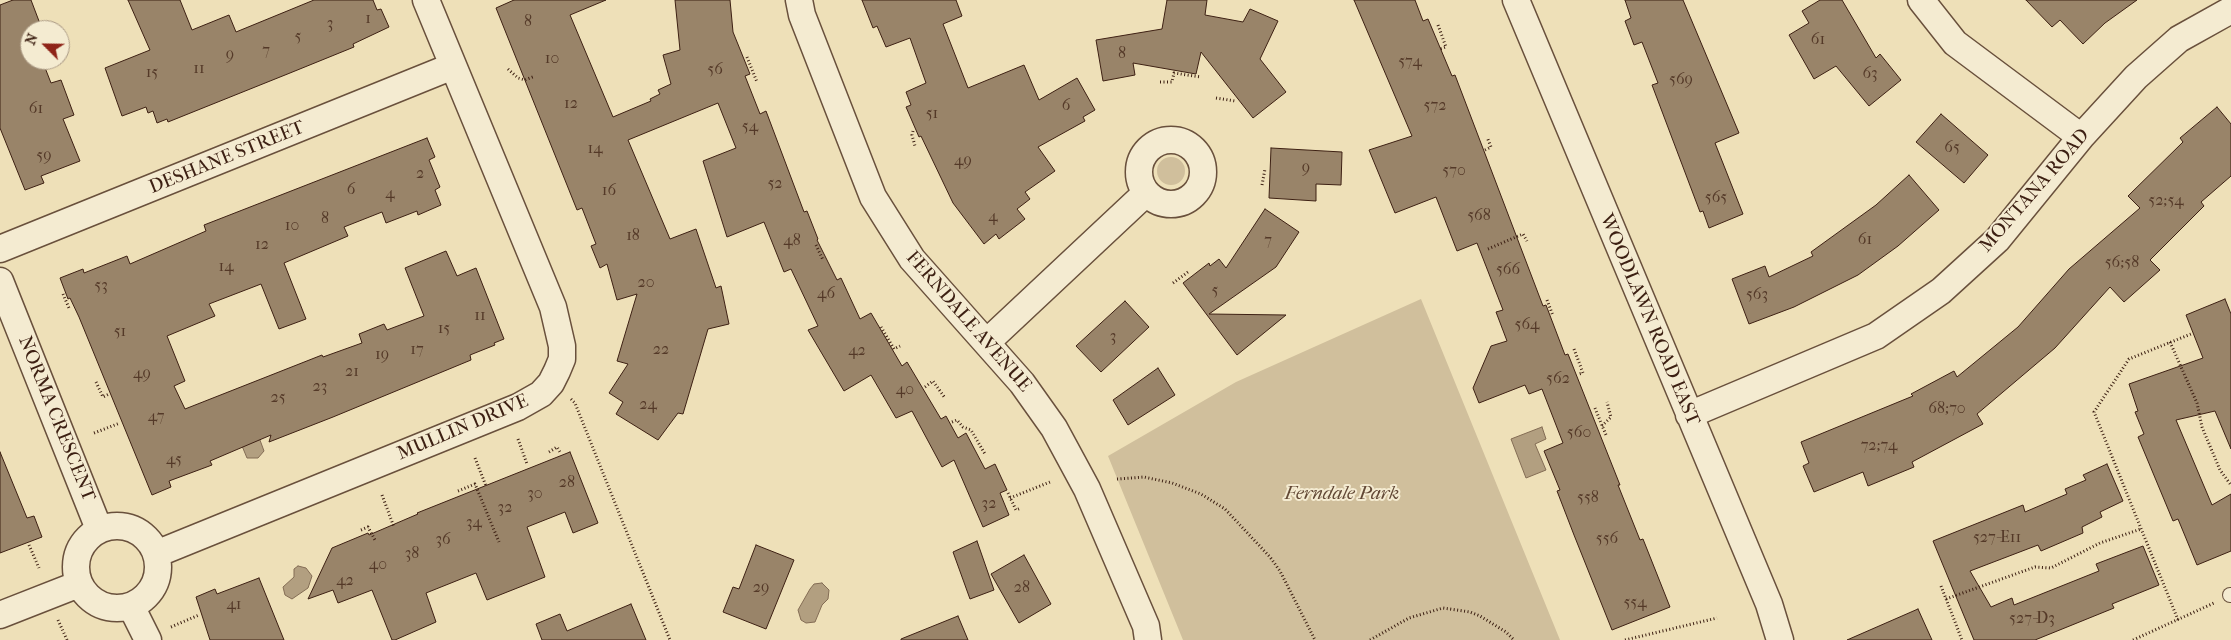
<!DOCTYPE html>
<html>
<head>
<meta charset="utf-8">
<style>
	body { margin:0 }
	#map { position:relative; width:2231px; height:640px; overflow:hidden; background:#eee0b8; font-family:"IM FELL French Canon",serif }
	canvas { display:block }
	.north { position:absolute; left:20px; top:20px; width:50px; height:50px; box-sizing:border-box; background:#f4ebd1; border:1px solid #ab9a85; border-radius:50%; rotate:293deg; font-size:14px; font-weight:700; line-height:20px; text-align:center; color:#3d2013 }
	.north::after { content:''; display:block; margin:auto; width:18px; height:22px; background:#8f2418; clip-path:polygon(50% 0,100% 100%,50% 72%,0 100%) }
</style>
</head>
<body>
<div id="map">
<canvas width="2231" height="640"></canvas>
<div class="north">N</div>
</div>
<script>
const ctx = document.querySelector('canvas').getContext('2d');
ctx.lineJoin = 'round';
function fillPath(path, color) {
  ctx.fillStyle = color;
  ctx.fill(path, 'evenodd');
}
function shape(rows) {
  const path = new Path2D();
  for (const r of rows) {
    if (r.length === 3) {
      path.moveTo(r[0] + r[2], r[1]);
      path.arc(r[0], r[1], r[2], 0, 2 * Math.PI);
      continue;
    }
    path.moveTo(r[0], r[1]);
    for (let i = 2; i < r.length; i += 2) path.lineTo(r[i], r[i + 1]);
  }
  return path;
}
function stroke(path, color, width, dash) {
  ctx.strokeStyle = color;
  ctx.lineWidth = width;
  ctx.lineCap = dash ? 'butt' : 'round';
  ctx.setLineDash(dash || []);
  ctx.stroke(path);
}
function drawText(font, color, halo, rows, align = 'center') {
  ctx.font = font + ' "IM FELL French Canon",serif';
  ctx.lineWidth = 4;
  ctx.setLineDash([]);
  ctx.textBaseline = 'middle';
  ctx.strokeStyle = halo;
  ctx.fillStyle = color;
  for (const [text, x, y, turn = 0] of rows) {
    ctx.save();
    ctx.translate(x, y);
    ctx.rotate((+turn || 0) * Math.PI / 180);
    ctx.textAlign = isNaN(turn) ? turn : align;
    if (halo) ctx.strokeText(text, 0, 0);
    ctx.fillText(text, 0, 0);
    ctx.restore();
  }
}
fillPath(shape([
	[1171,171,14],
	[1421,299,1560,640,1183,640,1108,456,1236,382]
]), '#d0bf9c');
const water = shape([
	[253,421,264,451,258,458,247,458,235,429,253,421],
	[1542,427,1546,439,1535,444,1546,470,1526,478,1511,439,1542,427],
	[298,566,306,568,312,576,308,588,292,599,285,595,283,587,294,577,294,569,298,566],
	[822,583,829,590,828,599,822,605,815,622,806,623,801,620,798,610,810,589,814,584,822,583]
]);
fillPath(water, '#b29f80');
stroke(water, '#836c54', 1);
const building = shape([
	[13,0,31,0,42,29,30,30,30,60,42,60,51,83,61,80,74,115,63,119,80,161,41,176,44,183,25,190,0,128,0,5,13,0],
	[128,0,180,0,192,30,229,15,236,32,314,0,373,0,377,10,381,9,389,27,353,44,354,47,290,73,168,122,167,119,157,123,153,111,148,113,146,107,122,116,105,68,150,50,128,0],
	[514,0,606,0,570,15,613,117,651,101,650,99,660,94,658,90,671,84,663,55,680,50,675,0,730,0,733,32,750,74,745,76,760,114,766,111,804,212,807,211,818,239,817,240,837,280,841,278,860,319,871,313,902,366,907,362,941,419,946,416,958,438,966,433,985,469,995,464,1007,490,1000,493,1009,515,983,527,954,460,942,467,912,411,896,418,871,375,844,391,808,330,818,326,791,269,784,272,764,222,727,237,703,161,736,148,718,103,628,140,670,239,696,229,716,288,721,286,729,324,708,329,683,414,678,413,658,440,616,414,623,402,609,393,628,364,617,361,637,294,617,300,607,264,600,268,591,246,596,244,582,208,577,210,496,8,514,0],
	[862,0,956,0,962,16,943,24,968,88,1024,65,1039,100,1077,78,1095,110,1083,117,1085,121,1038,147,1055,171,1025,192,1030,199,1017,209,1025,219,999,239,996,234,984,244,953,203,921,136,919,137,906,107,911,105,906,92,926,83,910,38,886,47,877,26,873,28,862,0],
	[1167,0,1207,0,1205,15,1243,22,1250,9,1278,21,1260,59,1286,92,1253,118,1201,52,1196,74,1133,63,1135,75,1103,81,1096,40,1162,29,1167,0],
	[1354,0,1415,0,1423,21,1428,19,1452,76,1455,75,1543,306,1546,305,1565,355,1568,354,1620,485,1618,485,1640,540,1643,539,1670,607,1612,630,1574,535,1557,491,1560,490,1544,451,1563,443,1542,389,1529,394,1525,385,1479,403,1473,388,1491,346,1507,341,1496,312,1503,310,1477,243,1457,251,1436,197,1395,213,1369,150,1412,136,1354,0],
	[1625,0,1683,0,1739,133,1715,143,1743,214,1709,228,1703,211,1700,212,1652,85,1658,83,1642,42,1634,45,1625,21,1631,18,1625,0],
	[1820,0,1842,0,1876,58,1880,54,1901,80,1869,106,1836,66,1814,79,1789,35,1809,23,1802,11,1820,0],
	[2026,0,2137,0,2105,23,2083,44,2060,20,2052,27,2026,0],
	[2217,107,2231,124,2231,176,2201,202,2204,206,2150,260,2160,270,2124,302,2110,287,2055,348,1977,414,1983,424,1912,462,1914,467,1868,486,1863,472,1814,492,1803,466,1809,463,1801,442,1913,396,1911,394,1954,371,1957,377,2018,327,2069,269,2140,208,2128,196,2183,142,2180,138,2217,107],
	[1941,114,1988,155,1964,183,1916,142,1941,114],
	[427,138,435,157,429,160,440,187,435,190,441,205,418,215,417,211,386,223,382,212,344,227,348,236,284,263,306,319,279,329,261,284,209,304,215,316,167,336,185,381,174,386,185,409,322,355,323,357,362,343,359,334,384,324,387,330,424,316,405,268,446,251,457,276,476,268,504,339,494,343,495,345,470,355,471,360,333,417,269,442,271,435,210,461,212,465,169,481,171,487,152,495,79,317,70,298,68,299,60,278,83,269,84,273,127,256,130,264,206,231,204,225,427,138],
	[1271,148,1342,152,1341,185,1316,184,1316,201,1269,198,1271,148],
	[1909,175,1939,210,1898,246,1858,275,1794,307,1749,324,1732,279,1765,266,1769,277,1813,256,1811,252,1876,205,1909,175],
	[1265,209,1299,232,1276,267,1209,314,1286,315,1237,355,1183,283,1209,263,1210,266,1219,259,1226,268,1265,209],
	[2225,299,2231,314,2231,449,2215,411,2176,420,2212,505,2231,494,2231,551,2197,565,2178,519,2173,521,2138,437,2144,434,2135,412,2138,411,2129,384,2203,358,2186,315,2225,299],
	[1125,301,1149,327,1101,372,1076,346,1125,301],
	[1158,368,1175,395,1128,425,1113,400,1158,368],
	[0,452,27,518,34,516,42,537,0,553,0,452],
	[570,452,598,523,573,533,565,512,527,527,545,577,487,600,476,573,426,593,436,622,395,640,392,640,372,590,338,603,333,590,308,599,332,548,368,533,369,535,418,514,417,513,570,452],
	[2107,464,2123,501,2100,512,2102,517,2082,527,2083,533,2041,551,2038,545,1970,571,1991,607,2012,598,2014,605,2099,571,2096,564,2143,546,2159,585,2112,604,2114,608,2035,640,1974,640,1933,541,2023,505,2025,512,2067,494,2065,489,2086,480,2083,475,2107,464],
	[977,541,994,590,970,599,953,552,977,541],
	[756,545,794,560,766,629,723,612,733,587,739,589,756,545],
	[1024,555,1051,604,1019,623,991,574,1024,555],
	[259,578,284,640,210,640,196,597,215,589,217,594,259,578],
	[631,604,646,640,542,640,536,624,560,614,567,631,631,604],
	[1918,609,1932,640,1847,640,1918,609],
	[958,616,968,640,901,640,901,639,958,616]
]);
fillPath(building, '#998469');
stroke(building, '#3d2013', 1);
const lane = shape([
	[2230,595,2231,595]
]);
const street = shape([
	[799,0,802,15,873,197,912,259,1022,383,1054,428,1087,489,1146,626,1148,640],
	[1516,0,1769,604,1780,640],
	[1921,0,1955,43,2081,137],
	[1171,172,32],
	[0,249,453,66],
	[0,281,99,529],
	[987,342,1146,193],
	[1689,415,1876,336,1941,291,1997,240,2081,137,2136,77,2179,39,2231,10],
	[117,567,41],
	[156,554,518,407,541,394,551,383,557,371,562,359,562,346,553,307,426,0],
	[131,606,148,640],
	[0,615,79,584]
]);
stroke(lane, '#69503c', 16);
stroke(street, '#69503c', 29);
stroke(shape([
	[1438,25,1446,47,1440,49],
	[747,57,757,82],
	[508,69,518,78,525,80,535,76],
	[1160,82,1172,82,1174,73,1201,77],
	[1216,98,1235,101],
	[913,131,912,135,915,146],
	[1485,150,1491,147,1487,137],
	[1262,185,1265,169],
	[816,245,823,260],
	[1488,249,1523,234,1527,241],
	[1173,283,1188,272],
	[63,294,69,308],
	[1547,300,1553,316],
	[881,327,894,349,900,346],
	[2170,342,2197,403,2202,427,2220,470,2231,485],
	[1574,349,1583,373,1579,374],
	[96,382,103,397,109,394],
	[925,387,933,381,945,398],
	[571,399,575,403,670,640],
	[1595,408,1606,435],
	[952,422,957,420,963,427,971,430,985,454],
	[1602,426,1611,417,1607,402],
	[94,433,120,423],
	[518,439,527,464],
	[549,452,557,447,560,452],
	[475,458,486,486],
	[1117,479,1144,477,1172,483,1201,494,1225,509,1270,557,1280,571,1315,640],
	[458,491,475,484,499,542],
	[1008,493,1016,510,1021,508],
	[382,495,394,527],
	[1010,498,1050,482],
	[361,530,368,527,375,540],
	[29,545,39,568],
	[1941,586,1962,640],
	[1946,599,2035,567,2051,568,2100,543,2141,529],
	[58,620,67,640],
	[2178,620,2094,412,2129,359,2191,334],
	[171,627,199,615],
	[1370,640,1409,618,1443,608,1470,612,1480,616,1506,632,1514,640],
	[1625,640,1717,618],
	[2133,640,2214,603]
]), '#3d2013', 3, [1, 2.5]);
stroke(lane, '#f4ebd1', 14);
stroke(street, '#f4ebd1', 26);
drawText('16px', '#543928', null, [
	["1",368,19],
	["8",528,22],
	["3",330,24],
	["5",298,37],
	["61",1818,40],
	["7",266,51],
	["8",1122,54],
	["9",230,55],
	["10",552,59],
	["574",1410,62],
	["11",199,69],
	["56",715,70],
	["15",152,73],
	["63",1870,74],
	["569",1681,80],
	["12",571,104],
	["6",1066,106],
	["572",1435,106],
	["61",36,109],
	["51",932,114],
	["54",750,127],
	["65",1952,148],
	["14",595,149],
	["59",44,156],
	["49",963,161],
	["9",1306,168],
	["570",1454,171],
	["2",420,174],
	["52",775,184],
	["6",351,190],
	["16",609,191],
	["4",390,194],
	["565",1716,198],
	["52;54",2166,201],
	["568",1479,216],
	["4",993,217],
	["8",325,219],
	["10",292,226],
	["18",633,236],
	["61",1865,240],
	["48",792,241],
	["7",1268,241],
	["12",262,245],
	["56;58",2122,263],
	["14",226,267],
	["566",1508,270],
	["20",646,283],
	["53",101,286],
	["5",1215,291],
	["46",826,294],
	["563",1757,295],
	["11",480,316],
	["564",1527,325],
	["15",444,329],
	["51",120,332],
	["3",1113,337],
	["17",417,350],
	["22",661,350],
	["42",857,351],
	["19",382,355],
	["21",352,372],
	["49",142,374],
	["562",1558,379],
	["23",320,387],
	["40",905,390],
	["25",278,398],
	["24",648,405],
	["68;70",1947,409],
	["47",156,417],
	["560",1579,433],
	["72;74",1879,446],
	["45",174,460],
	["28",567,483],
	["30",535,494],
	["558",1588,498],
	["32",989,504],
	["32",505,508],
	["34",474,523],
	["527-E11",1997,538],
	["556",1607,539],
	["36",443,540],
	["38",412,554],
	["40",378,565],
	["42",345,581],
	["29",761,588],
	["28",1022,588],
	["554",1635,603],
	["41",234,605],
	["527-D3",2032,619]
]);
drawText('19px', '#3d2013', '#f4ebd1', [
	["DESHANE STREET",227,158,-22],
	["MONTANA ROAD",2035,191,-49],
	["WOODLAWN ROAD EAST",1649,320,67],
	["FERNDALE AVENUE",968,322,49],
	["NORMA CRESCENT",56,419,68],
	["MULLIN DRIVE",463,428,-23]
]);
drawText('italic 19px', '#624835', '#f4ebd1', [
	["Ferndale Park",1342,494]
]);
</script>
</body>
</html>
